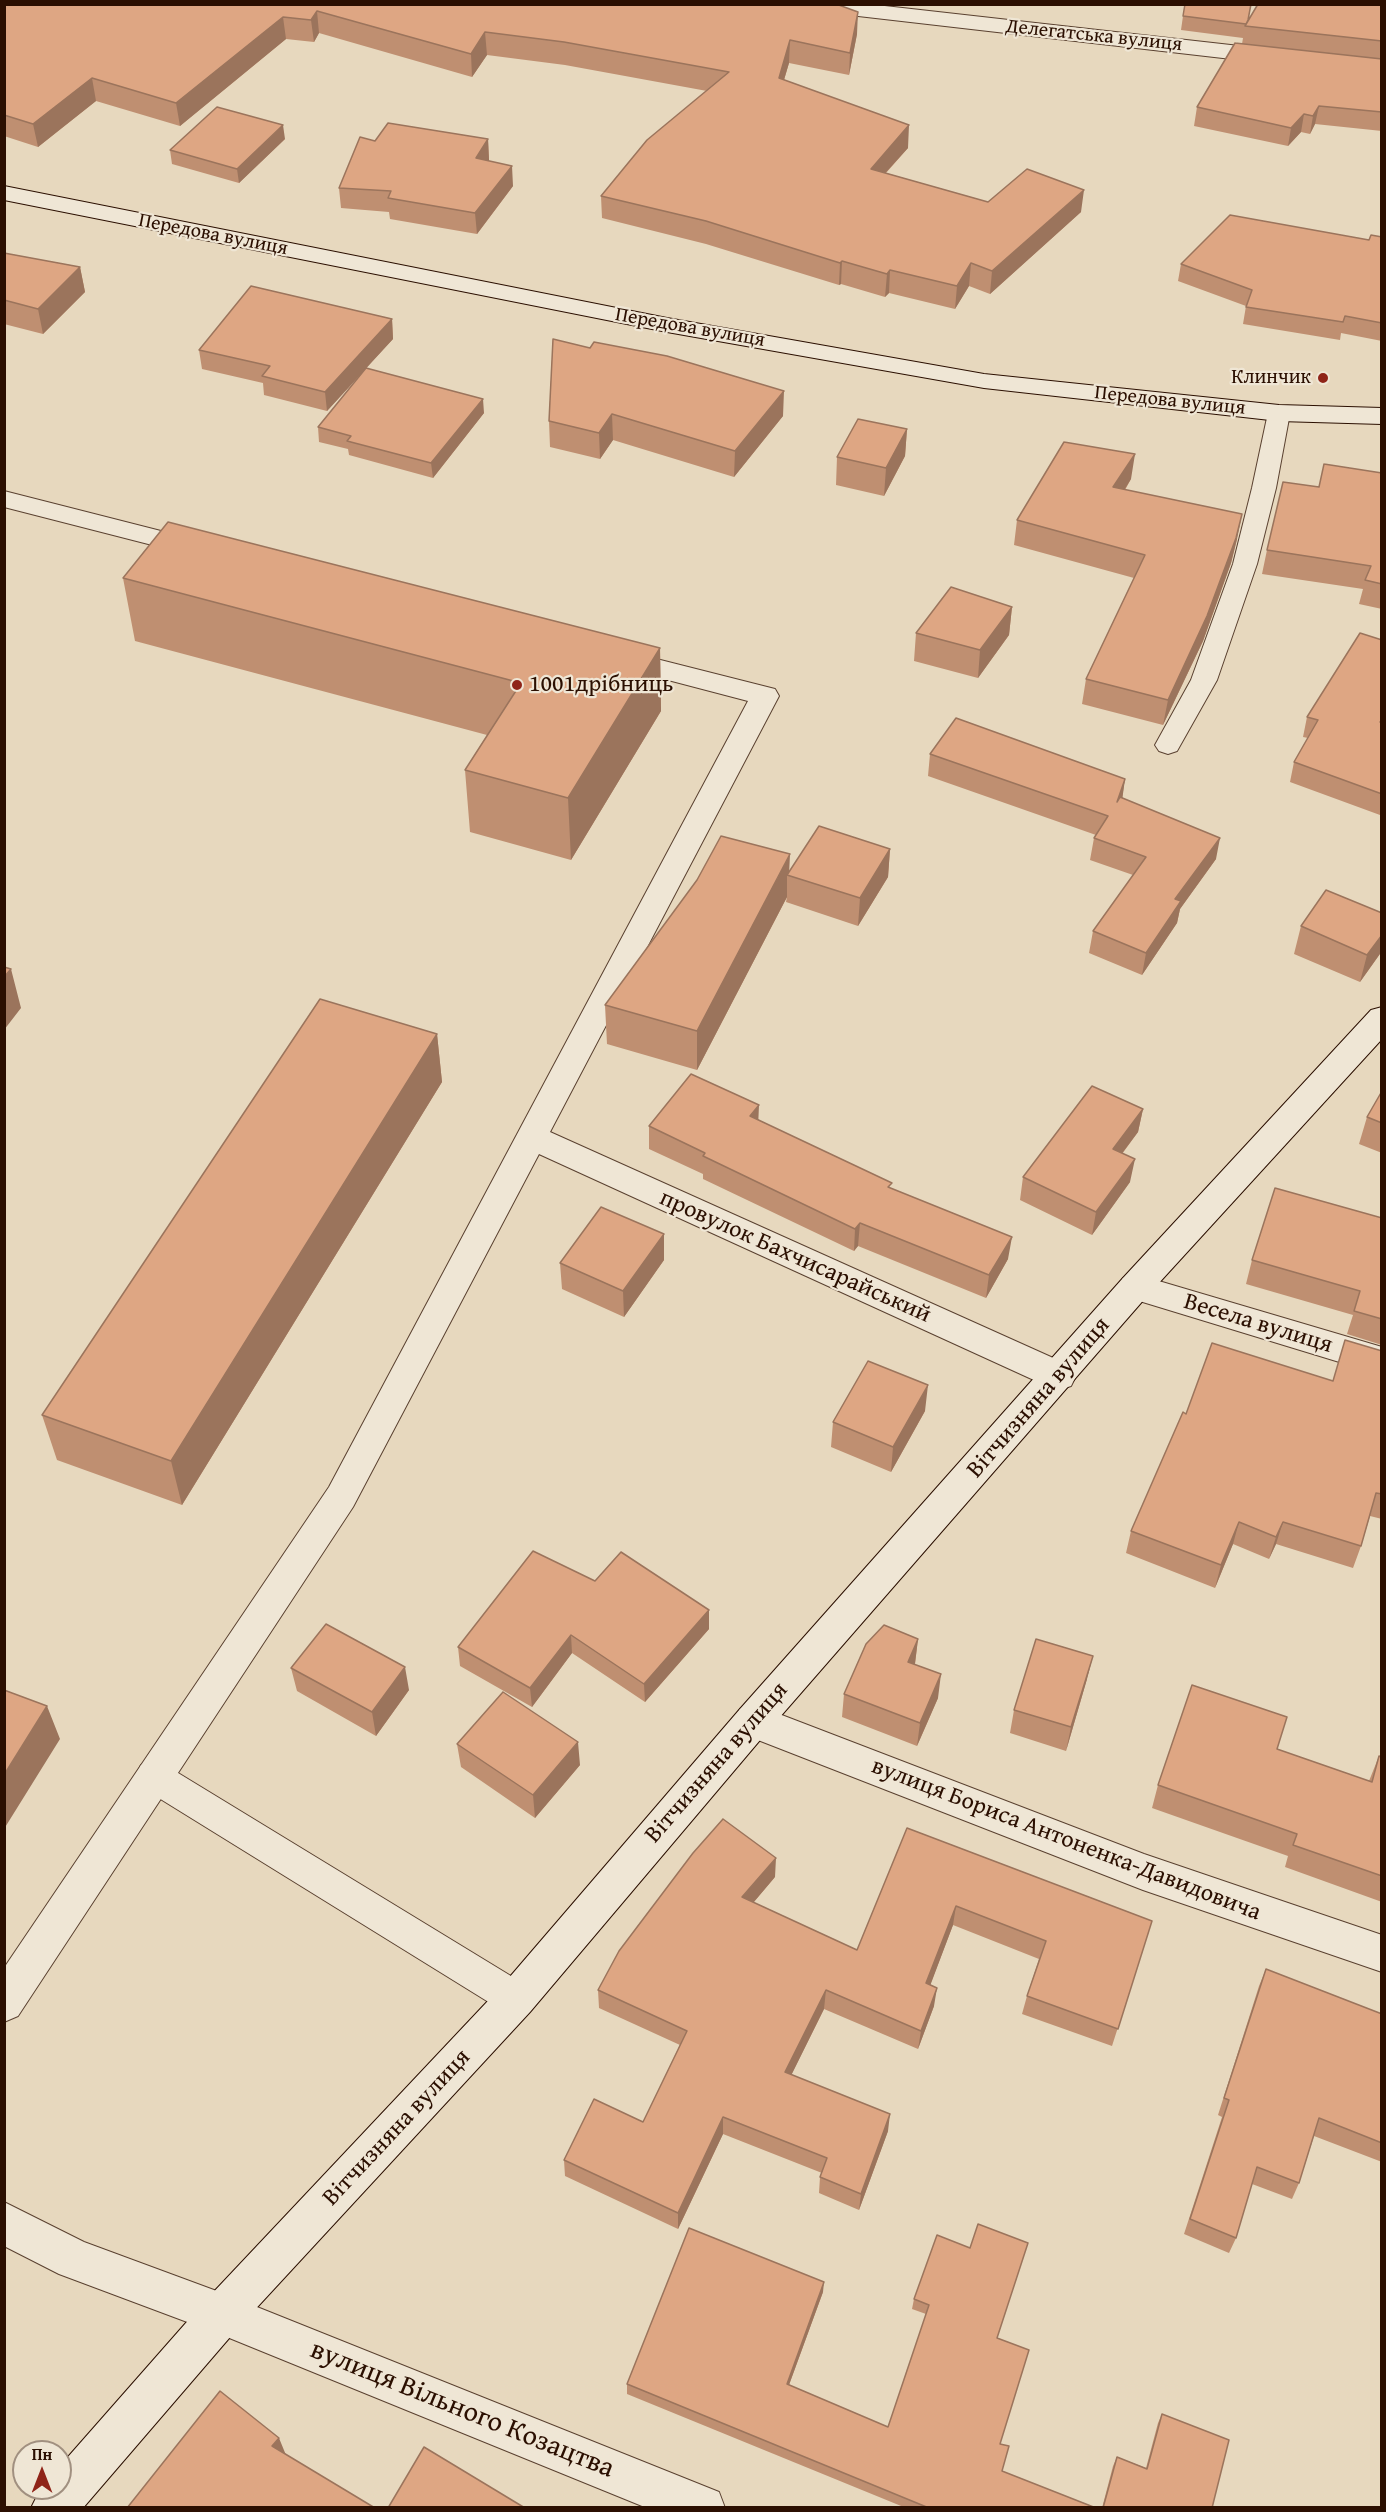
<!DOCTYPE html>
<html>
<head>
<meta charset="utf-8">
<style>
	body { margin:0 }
	#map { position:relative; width:1386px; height:2512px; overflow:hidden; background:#e7d8be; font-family:"Gentium Book Plus",serif }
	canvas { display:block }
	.frame { position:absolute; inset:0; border:6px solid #2b0f01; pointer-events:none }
	.north { position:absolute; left:12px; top:2440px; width:60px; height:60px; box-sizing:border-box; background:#efe6d5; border:2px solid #a19080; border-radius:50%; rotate:0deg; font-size:16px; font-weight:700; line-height:24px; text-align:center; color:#2b0f01 }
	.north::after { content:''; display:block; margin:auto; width:21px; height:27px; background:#8f2418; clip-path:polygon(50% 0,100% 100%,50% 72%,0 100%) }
</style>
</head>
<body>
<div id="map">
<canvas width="1386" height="2512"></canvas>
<div class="frame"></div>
<div class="north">Пн</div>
</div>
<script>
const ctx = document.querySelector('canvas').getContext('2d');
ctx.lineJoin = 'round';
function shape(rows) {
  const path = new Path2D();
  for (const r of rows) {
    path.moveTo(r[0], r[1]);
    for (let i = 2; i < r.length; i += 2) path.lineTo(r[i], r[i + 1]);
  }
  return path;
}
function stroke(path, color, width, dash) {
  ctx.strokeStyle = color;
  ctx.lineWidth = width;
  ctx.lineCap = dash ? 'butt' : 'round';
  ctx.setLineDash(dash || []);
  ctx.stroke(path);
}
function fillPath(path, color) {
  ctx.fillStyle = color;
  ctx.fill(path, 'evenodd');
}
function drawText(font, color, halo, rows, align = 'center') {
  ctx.font = font + ' "Gentium Book Plus",serif';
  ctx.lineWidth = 4.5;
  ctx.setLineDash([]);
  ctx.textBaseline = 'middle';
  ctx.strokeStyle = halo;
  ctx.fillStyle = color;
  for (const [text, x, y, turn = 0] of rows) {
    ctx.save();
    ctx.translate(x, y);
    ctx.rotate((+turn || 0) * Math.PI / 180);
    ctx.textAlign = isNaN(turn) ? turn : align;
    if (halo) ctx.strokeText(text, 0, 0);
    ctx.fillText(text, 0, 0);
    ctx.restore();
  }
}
const lane = shape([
	[1279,406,1287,408,1290,413,1276,488,1257,564,1217,680,1177,751,1168,754,1159,751,1155,745,1191,680,1233,564,1252,488,1268,413,1271,408,1279,406],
	[153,1760,165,1765,529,1987,534,1999,529,2011,516,2016,503,2011,141,1787,136,1776,141,1765,153,1760]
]);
const street = shape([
	[796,4,867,4,1275,50,1283,52,1286,57,1283,62,1275,64,806,10,798,9,796,4],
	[4,491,208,543,212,549,208,555,199,557,4,507,4,491],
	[617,649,775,689,779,696,550,1132,1071,1366,1076,1376,1071,1386,1059,1390,1047,1386,539,1154,353,1507,18,2016,4,2022,4,1968,329,1487,748,701,607,664,603,658,607,652,617,649],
	[1135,1274,1382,1347,1382,1375,1123,1296,1118,1287,1123,1278,1135,1274],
	[753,1704,1144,1854,1382,1935,1382,1972,1143,1890,740,1733,734,1721,740,1709,753,1704],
	[4,2202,84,2242,222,2293,719,2492,725,2508,647,2508,222,2335,59,2274,4,2246,4,2202]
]);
const secondary = shape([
	[4,186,667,318,984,374,1279,405,1382,408,1382,424,1279,421,984,388,667,332,4,200,4,186],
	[1382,1007,1382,1039,1147,1296,766,1733,530,2012,237,2329,83,2508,31,2508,41,2488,60,2488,60,2466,207,2299,502,1986,740,1709,1123,1278,1371,1010,1382,1007]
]);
stroke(lane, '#5a4130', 2);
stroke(street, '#5a4130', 2);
stroke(secondary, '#2b0f01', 2);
fillPath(lane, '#efe6d5');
fillPath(street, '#efe6d5');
fillPath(secondary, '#efe6d5');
fillPath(shape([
	[4,4,839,6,857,34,849,75,789,63,784,80,908,148,886,173,988,202,1081,212,990,294,969,286,955,309,889,293,885,297,841,284,839,285,706,244,602,218,601,196,707,91,565,65,487,55,472,77,319,33,314,42,286,39,180,126,96,101,38,147,4,136],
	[1382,4,1382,131,1315,124,1310,134,1301,132,1288,146,1194,126,1197,107,1242,44,1243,38,1181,30,1183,16,1249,19],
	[285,139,239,183,172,164,170,150],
	[488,139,489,161,513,186,477,234,390,219,389,212,341,208,339,188,375,141],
	[1382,237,1382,341,1341,333,1340,340,1243,324,1246,306,1178,281,1181,264,1369,240],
	[4,253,80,267,85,292,43,334,4,324],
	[392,319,393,339,366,368,484,413,433,478,349,455,348,449,319,442,318,427,363,372,327,411,264,395,263,383,202,369,199,350],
	[553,339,783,416,734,477,613,440,600,459,550,447,549,421],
	[907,429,905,456,884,496,836,485,837,457],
	[1382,473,1382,609,1359,604,1363,589,1262,574,1267,550,1319,487],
	[1131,479,1125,490,1237,539,1231,563,1203,641,1163,725,1082,704,1086,679,1134,578,1014,545,1017,520],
	[123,578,660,648,661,711,571,860,470,832,465,770,487,735,135,641],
	[1012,607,1009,635,978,678,914,661,916,633],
	[1382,640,1382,813,1380,815,1290,782,1294,762,1308,738,1303,737,1307,717],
	[930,754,1125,779,1122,798,1216,859,1180,909,1177,923,1142,975,1089,953,1093,931,1133,875,1090,860,1094,838,1096,835,928,776],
	[890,849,888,877,858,926,786,902,787,897,697,1070,607,1044,605,1005,789,872],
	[1382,913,1382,951,1360,982,1294,954,1301,926],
	[437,1034,442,1082,182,1505,57,1460,42,1415],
	[1382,1091,1382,1153,1359,1144,1367,1117],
	[1143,1109,1138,1132,1122,1154,1130,1182,1092,1235,1020,1200,1023,1177],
	[758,1120,891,1189,1008,1259,986,1298,858,1246,854,1251,703,1179,703,1174,649,1149,649,1126],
	[1382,1218,1382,1345,1347,1334,1353,1315,1246,1284,1252,1260],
	[664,1234,664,1260,624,1317,562,1289,560,1263],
	[1382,1351,1382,1519,1370,1516,1361,1546,1353,1568,1276,1544,1269,1559,1233,1544,1215,1588,1126,1553,1131,1531,1186,1414,1333,1381],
	[925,1411,891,1472,831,1447,833,1422],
	[595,1581,709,1610,709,1629,645,1702,572,1653,532,1707,460,1666,458,1647],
	[918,1639,915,1664,938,1698,917,1746,842,1717,844,1694],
	[291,1668,409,1690,376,1736,297,1691],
	[1087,1679,1066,1751,1010,1733,1014,1710],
	[457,1744,580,1765,535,1818,461,1767],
	[1277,1749,1369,1781,1379,1756,1382,1757,1382,1902,1285,1867,1288,1856,1152,1808,1158,1785],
	[907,1828,1152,1921,1112,2046,1022,2014,1027,1996,1039,1959,953,1925,930,1985,934,2006,918,2049,824,2009,791,2075,888,2131,859,2210,819,2193,820,2177,822,2173,723,2134,678,2229,565,2176,564,2160,643,2122,680,2045,599,2008,598,1990,775,1877,753,1903,857,1950],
	[1266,1969,1382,2014,1382,2162,1314,2136,1299,2183,1292,2199,1252,2184,1236,2238,1229,2253,1184,2234,1222,2117,1218,2115,1259,1986],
	[1028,2243,997,2338,1000,2444,1002,2471,1096,2508,906,2508,627,2394,627,2384,823,2292,789,2385,888,2427,926,2314,912,2309,914,2299,970,2248],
	[1162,2414,1212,2508,1102,2508,1113,2466,1117,2457,1146,2468,1158,2423]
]), '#bf8f71');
fillPath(shape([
	[317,11,319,33,314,42,311,20],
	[858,12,857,34,849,75,850,53],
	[283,17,286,39,180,126,176,103],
	[485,32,487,55,472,77,471,54],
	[790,40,789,63,778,100,779,78],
	[92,78,96,101,38,147,33,124],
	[1319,106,1315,124,1310,134,1313,116],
	[1304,114,1301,132,1288,146,1291,128],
	[283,125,285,139,239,183,237,169],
	[909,125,908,148,869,191,871,169],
	[488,139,489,160,477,179,476,158],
	[512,166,513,186,477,234,475,213],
	[1084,190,1081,212,990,294,992,271],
	[842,261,841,284,839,285,840,263],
	[971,263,969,286,955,309,957,286],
	[80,267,85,292,43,334,38,309],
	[890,270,889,293,885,297,887,274],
	[392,319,393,339,327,411,325,392],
	[784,391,783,416,734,477,735,451],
	[483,399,484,413,433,478,431,463],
	[612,414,613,440,600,459,599,433],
	[907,429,905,456,884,496,886,468],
	[1135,454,1131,479,1110,513,1113,487],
	[1242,514,1237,539,1231,563,1203,641,1163,725,1168,700],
	[1012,607,1009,635,978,678,980,650],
	[660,648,661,711,571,860,568,798],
	[1125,779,1122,801,1117,802],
	[1220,838,1216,859,1180,909,1177,923,1142,975,1146,953,1175,899],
	[890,849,888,877,858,926,860,898],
	[790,854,789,875,787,875,787,897,697,1070,697,1031],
	[1382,935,1382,951,1360,982,1367,955],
	[11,969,21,1008,4,1030,4,977],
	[437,1034,442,1082,182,1505,171,1461],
	[759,1105,758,1128,750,1116],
	[1143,1109,1138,1132,1108,1172,1113,1149],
	[1135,1159,1130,1182,1092,1235,1096,1212],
	[860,1223,858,1246,854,1251,855,1229],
	[664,1234,664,1260,624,1317,623,1291],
	[1012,1237,1008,1259,986,1298,989,1275],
	[928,1385,925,1411,891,1472,893,1447],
	[1239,1522,1233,1544,1215,1588,1221,1565],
	[1283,1522,1276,1544,1269,1559,1276,1537],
	[709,1610,709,1629,645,1702,644,1684],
	[571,1635,572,1653,532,1707,530,1688],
	[918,1639,915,1663,906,1686,908,1662],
	[1093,1656,1087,1679,1066,1751,1071,1727],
	[405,1667,409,1690,376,1736,372,1712],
	[941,1674,938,1698,917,1746,920,1723],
	[47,1706,60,1739,4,1829,4,1775],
	[578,1742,580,1765,535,1818,533,1795],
	[776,1858,775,1877,742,1916,742,1897],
	[956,1906,953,1925,924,2002,926,1983],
	[937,1988,934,2006,918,2049,921,2031],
	[826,1990,824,2009,784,2090,785,2072],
	[890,2114,888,2131,859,2210,861,2194],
	[723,2117,723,2134,678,2229,678,2213],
	[824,2282,823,2292,786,2393,787,2384],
	[279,2438,288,2460,272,2446]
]), '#9b745c');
const building = shape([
	[4,4,836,4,858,12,850,53,790,40,779,78,909,125,871,169,988,202,1027,169,1084,190,992,271,971,263,957,286,890,270,887,274,842,261,840,263,706,221,601,196,647,140,729,72,564,42,485,32,471,54,317,11,311,20,283,17,176,103,92,78,33,124,4,115,4,4],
	[1185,4,1251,4,1248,20,1246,24,1183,16,1185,4],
	[1258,4,1382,4,1382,41,1245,26,1258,4],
	[1235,43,1382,59,1382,112,1319,106,1313,116,1304,114,1291,128,1197,107,1235,43],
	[217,107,283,125,237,169,170,150,217,107],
	[388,123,488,139,476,158,512,166,475,213,388,198,391,191,339,188,360,137,375,141,388,123],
	[1230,215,1369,240,1371,235,1382,237,1382,323,1345,316,1343,322,1246,307,1252,290,1181,264,1230,215],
	[4,253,80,267,38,309,4,300,4,253],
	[251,286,392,319,325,392,262,376,270,366,199,350,251,286],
	[553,339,590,348,594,342,667,356,784,391,735,451,612,414,599,433,549,421,553,339],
	[366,368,483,399,431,463,347,441,351,436,318,427,366,368],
	[858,419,907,429,886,468,837,457,858,419],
	[1064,442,1135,454,1113,487,1242,514,1236,538,1207,616,1168,700,1086,679,1145,555,1017,520,1064,442],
	[1324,464,1382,473,1382,584,1365,580,1371,566,1267,550,1283,482,1319,487,1324,464],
	[168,522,660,648,568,798,465,770,521,683,123,578,168,522],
	[951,587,1012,607,980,650,916,633,951,587],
	[1360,633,1382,640,1382,720,1380,722,1382,722,1382,794,1294,762,1318,720,1307,717,1360,633],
	[956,718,1125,779,1117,802,1120,797,1220,838,1175,899,1181,901,1146,953,1093,931,1146,857,1094,838,1108,816,930,754,956,718],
	[819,826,890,849,860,898,787,875,819,826],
	[721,836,790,854,697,1031,605,1005,697,880,721,836],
	[1326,890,1382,913,1382,935,1367,955,1301,926,1326,890],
	[4,967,11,969,4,977,4,967],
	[320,999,437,1034,171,1461,42,1415,320,999],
	[691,1074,759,1105,750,1116,892,1183,888,1187,1012,1237,989,1275,860,1223,855,1229,703,1156,705,1153,649,1126,691,1074],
	[1092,1086,1143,1109,1113,1149,1135,1159,1096,1212,1023,1177,1092,1086],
	[1382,1091,1382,1123,1367,1117,1382,1091],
	[1275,1188,1382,1218,1382,1319,1354,1311,1360,1291,1252,1260,1275,1188],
	[601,1207,664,1234,623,1291,560,1263,601,1207],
	[1345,1340,1382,1351,1382,1494,1376,1493,1361,1546,1283,1522,1276,1537,1239,1522,1221,1565,1131,1531,1183,1412,1186,1414,1212,1343,1333,1381,1345,1340],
	[868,1361,928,1385,893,1447,833,1422,868,1361],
	[533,1551,595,1581,621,1552,709,1610,644,1684,571,1635,530,1688,458,1647,533,1551],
	[326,1624,405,1667,372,1712,291,1668,326,1624],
	[884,1625,918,1639,908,1662,941,1674,920,1723,844,1694,866,1644,884,1625],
	[1036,1639,1093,1656,1071,1727,1014,1710,1036,1639],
	[1192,1685,1287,1717,1277,1749,1372,1782,1379,1756,1382,1757,1382,1876,1293,1845,1297,1834,1158,1785,1192,1685],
	[4,1690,47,1706,4,1775,4,1690],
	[503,1692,578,1742,533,1795,457,1744,503,1692],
	[723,1819,776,1858,742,1897,857,1950,907,1828,1152,1921,1118,2029,1027,1996,1046,1941,956,1906,926,1983,937,1988,921,2031,826,1990,785,2072,890,2114,861,2194,820,2177,827,2158,723,2117,678,2213,564,2160,594,2099,643,2122,687,2031,598,1990,619,1951,693,1853,723,1819],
	[1266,1969,1382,2014,1382,2143,1319,2118,1299,2183,1257,2167,1236,2238,1190,2219,1229,2100,1224,2098,1266,1969],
	[978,2224,1028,2243,997,2338,1029,2350,1000,2444,1009,2446,1002,2471,1096,2508,929,2508,627,2384,689,2228,824,2282,787,2384,888,2427,929,2305,914,2299,937,2235,970,2248,978,2224],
	[220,2391,279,2438,272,2446,375,2508,127,2508,220,2391],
	[1162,2414,1229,2440,1212,2508,1103,2508,1117,2457,1147,2469,1162,2414],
	[424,2447,525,2508,388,2508,424,2447]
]);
fillPath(building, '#dea683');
stroke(building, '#9b745c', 1.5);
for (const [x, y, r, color] of [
	[1323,378,6,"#8f2418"],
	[517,685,6,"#8f2418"]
]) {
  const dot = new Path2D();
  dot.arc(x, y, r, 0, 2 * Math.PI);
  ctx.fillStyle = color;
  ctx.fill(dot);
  stroke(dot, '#efe6d5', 2);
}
drawText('20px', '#2b0f01', '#efe6d5', [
	["Делегатська вулиця",1094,36,6],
	["Передова вулиця",213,235,11],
	["Передова вулиця",690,328,10],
	["Передова вулиця",1170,401,6]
]);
drawText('20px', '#2b0f01', '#efe6d5', [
	["Клинчик",1311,378]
], 'right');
drawText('24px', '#2b0f01', '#efe6d5', [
	["1001дрібниць",529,685]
], 'left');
drawText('24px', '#2b0f01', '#efe6d5', [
	["провулок Бахчисарайський",795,1257,24],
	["Весела вулиця",1258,1324,17],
	["Вітчизняна вулиця",1039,1398,-49],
	["Вітчизняна вулиця",717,1763,-49],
	["вулиця Бориса Антоненка-Давидовича",1066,1840,21],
	["Вітчизняна вулиця",397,2128,-47]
]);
drawText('28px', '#2b0f01', '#efe6d5', [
	["вулиця Вільного Козацтва",462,2410,22]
]);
</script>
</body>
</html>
